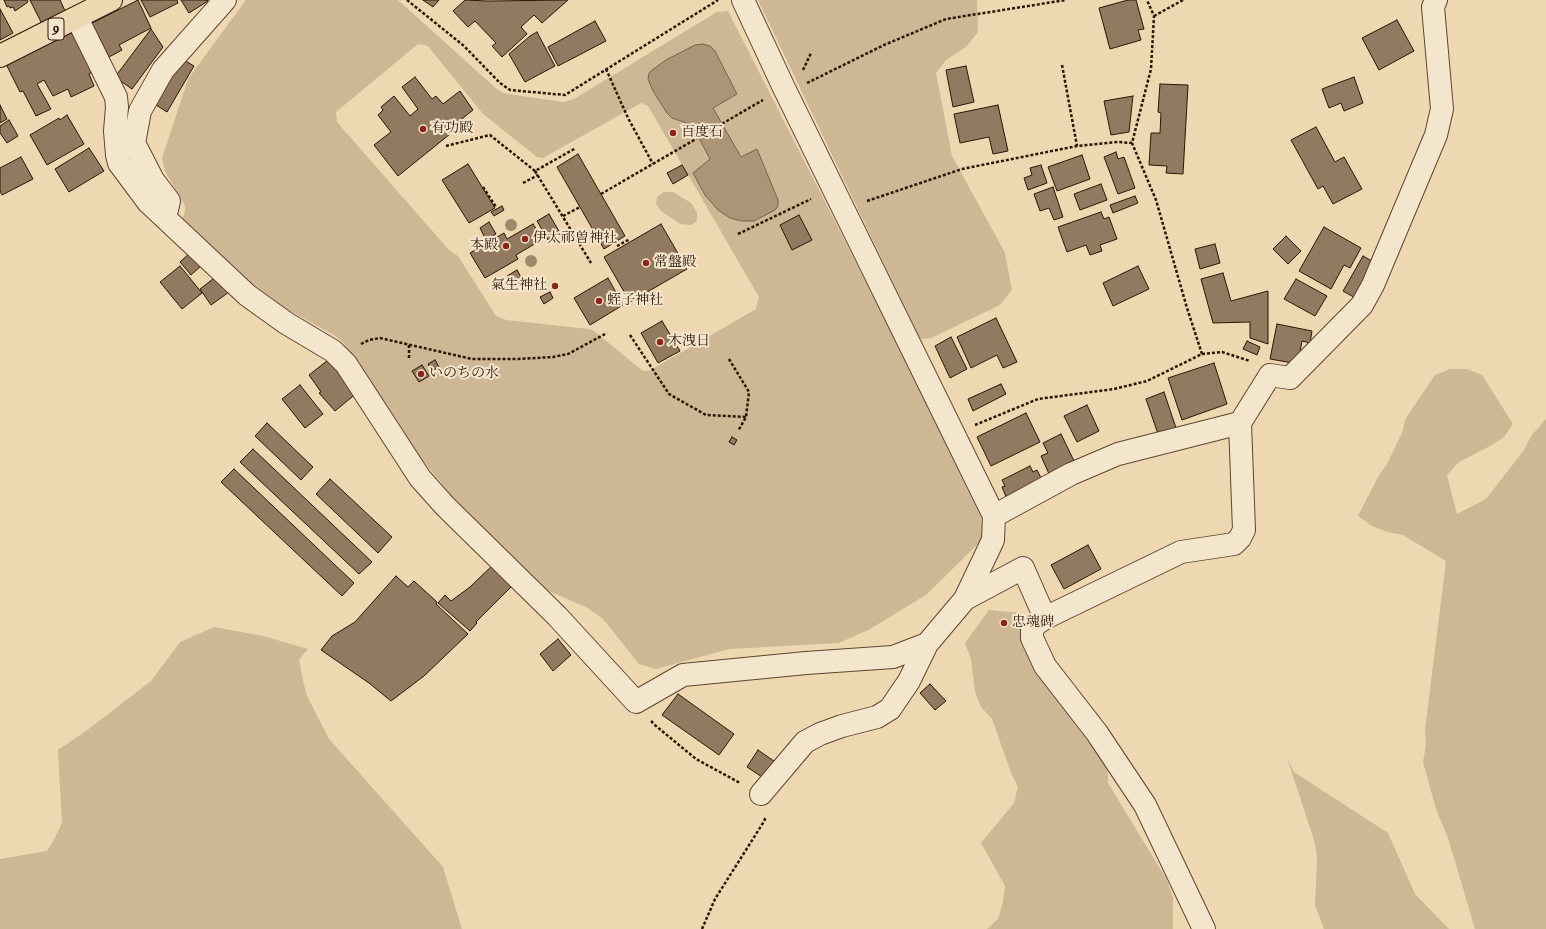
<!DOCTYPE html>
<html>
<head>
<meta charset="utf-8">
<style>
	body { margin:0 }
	canvas { display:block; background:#edd8b2 }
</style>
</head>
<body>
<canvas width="1546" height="929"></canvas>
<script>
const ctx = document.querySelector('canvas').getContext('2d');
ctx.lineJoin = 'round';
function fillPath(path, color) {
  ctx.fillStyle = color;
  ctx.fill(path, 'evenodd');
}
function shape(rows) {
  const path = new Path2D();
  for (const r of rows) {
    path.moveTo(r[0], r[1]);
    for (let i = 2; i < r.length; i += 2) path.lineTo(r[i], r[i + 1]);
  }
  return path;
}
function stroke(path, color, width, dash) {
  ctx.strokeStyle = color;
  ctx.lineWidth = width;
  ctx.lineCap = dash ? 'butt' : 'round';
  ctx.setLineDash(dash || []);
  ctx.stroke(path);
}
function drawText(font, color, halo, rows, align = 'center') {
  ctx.font = font + ' "IM FELL Double Pica","Noto Serif JP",serif';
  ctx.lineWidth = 4;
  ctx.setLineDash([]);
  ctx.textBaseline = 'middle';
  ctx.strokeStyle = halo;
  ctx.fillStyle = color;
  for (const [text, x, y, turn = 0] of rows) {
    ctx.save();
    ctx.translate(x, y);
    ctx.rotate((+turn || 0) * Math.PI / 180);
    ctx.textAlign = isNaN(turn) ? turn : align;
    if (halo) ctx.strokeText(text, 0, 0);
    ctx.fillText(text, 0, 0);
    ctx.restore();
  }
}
fillPath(shape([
	[246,0,398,0,498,90,503,93,515,95,563,102,574,99,717,12,728,11,906,361,981,518,983,539,926,595,870,629,839,643,729,649,656,669,639,664,603,619,586,607,539,587,452,496,414,450,343,342,332,334,290,311,239,274,184,222,183,218,185,211,185,206,165,171,162,158,188,79],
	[418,44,428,46,483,114,537,157,543,158,641,103,648,106,759,297,756,309,649,371,643,371,594,331,589,329,506,320,496,316,458,256,449,250,337,122,336,112],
	[758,0,977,0,978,32,966,47,946,60,936,73,952,156,1005,253,1012,290,1000,305,931,338,920,339],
	[664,192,673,192,691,203,697,212,697,221,691,225,680,224,661,211,656,204,657,197],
	[1450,369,1467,369,1482,375,1513,424,1504,437,1490,446,1459,462,1447,475,1457,514,1486,499,1524,450,1531,436,1546,419,1546,929,1475,929,1448,838,1436,809,1423,762,1426,745,1425,730,1446,561,1403,535,1388,532,1372,526,1358,516,1378,477,1387,464,1402,433,1406,418,1435,375],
	[989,610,1021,613,1042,641,1056,670,1099,715,1107,730,1108,783,1167,880,1173,898,1173,929,987,929,998,919,1003,902,1005,886,981,843,1014,803,1018,787,1011,773,992,719,981,707,975,692,971,659,965,643],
	[214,627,263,636,308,649,299,660,306,694,329,739,443,867,462,929,0,929,0,859,47,851,55,838,62,823,58,750,86,731,151,681,180,642],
	[1287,758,1294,772,1388,833,1415,894,1449,929,1324,929,1315,905,1317,858,1315,843]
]), '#cdb795');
const water = shape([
	[702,44,710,46,715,51,737,94,713,108,741,157,757,149,778,200,778,206,775,210,754,221,742,221,730,218,718,210,705,195,693,173,710,159,692,125,672,118,667,113,653,91,648,79,649,73,652,70,666,60,695,45,702,44]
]);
fillPath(water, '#ac9577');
stroke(water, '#7a6149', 1);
const building = shape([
	[4,0,27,0,28,2,15,11,13,7,10,8,9,6,7,7,4,0],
	[30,0,60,0,66,13,42,24,30,0],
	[138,0,151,28,119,45,122,50,109,57,92,23,138,0],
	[141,0,177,0,178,3,150,17,141,0],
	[181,0,207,0,208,1,189,13,181,0],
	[423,0,439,0,433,7,423,0],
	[465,0,488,1,568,0,542,23,534,15,521,27,527,34,502,57,492,46,496,43,475,21,468,27,453,11,465,0],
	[1128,0,1136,0,1144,29,1138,30,1141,40,1110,49,1099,8,1128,0],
	[0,9,13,33,0,40,0,9],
	[1397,20,1414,51,1379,70,1362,38,1397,20],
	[595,21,606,41,558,66,548,47,595,21],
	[80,27,100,67,89,74,94,86,71,97,68,89,53,96,44,80,37,84,51,109,36,116,23,91,20,92,6,64,80,27],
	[151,29,163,47,132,89,115,77,151,29],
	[537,32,555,66,525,82,509,54,530,36,537,32],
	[182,59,194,66,167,112,156,105,182,59],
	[966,66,974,102,953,107,946,70,966,66],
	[415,77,432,99,436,96,443,104,460,91,473,110,458,122,460,126,398,176,374,145,391,132,378,115,383,110,381,107,394,96,410,116,418,109,402,87,415,77],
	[1354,77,1363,103,1344,111,1341,103,1329,108,1322,89,1354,77],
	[1160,84,1188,85,1183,174,1166,173,1167,166,1149,165,1151,133,1160,133,1161,113,1158,112,1160,84],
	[1133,96,1129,132,1111,135,1104,101,1133,96],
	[0,105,7,119,0,123,0,105],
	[998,105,1008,151,993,154,989,137,960,143,954,114,998,105],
	[67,115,84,144,47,165,30,135,59,118,60,120,67,115],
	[9,120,18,136,7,143,0,133,0,126,9,120],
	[1316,127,1335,162,1344,157,1362,189,1333,204,1323,186,1318,189,1291,140,1316,127],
	[89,148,104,171,69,192,55,169,89,148],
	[1116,152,1118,159,1124,157,1135,188,1118,194,1104,157,1116,152],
	[578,154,625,236,604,249,557,167,578,154],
	[1082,155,1090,179,1057,191,1048,167,1082,155],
	[21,157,33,179,2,195,0,191,0,168,21,157],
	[468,164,495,208,469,223,442,180,468,164],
	[682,165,688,175,673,184,667,173,682,165],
	[1041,165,1047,183,1028,190,1024,178,1032,175,1030,168,1041,165],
	[1101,184,1107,200,1080,210,1074,194,1101,184],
	[1053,187,1063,217,1054,220,1049,208,1040,211,1034,194,1053,187],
	[1135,196,1138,203,1113,213,1110,205,1135,196],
	[502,206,504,210,494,216,491,212,502,206],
	[1101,212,1104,219,1109,217,1117,239,1100,245,1102,251,1090,255,1086,245,1067,252,1058,227,1101,212],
	[549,214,560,233,548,240,537,221,549,214],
	[799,215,812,240,792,250,780,225,799,215],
	[489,222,496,234,486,240,480,228,489,222],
	[533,224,543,239,516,255,518,259,485,278,470,253,504,233,507,239,533,224],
	[661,224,687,269,630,302,604,257,661,224],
	[1324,227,1361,248,1350,268,1344,265,1331,289,1299,271,1324,227],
	[1286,236,1301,251,1288,264,1273,249,1286,236],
	[1215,244,1220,263,1200,269,1195,249,1215,244],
	[191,252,202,265,191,275,180,262,191,252],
	[1363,256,1377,264,1357,299,1343,291,1363,256],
	[180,266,202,293,182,309,160,282,180,266],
	[1138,266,1149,289,1113,306,1103,283,1138,266],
	[517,270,524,282,514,287,507,276,517,270],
	[1223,273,1231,301,1268,291,1268,344,1250,338,1250,322,1213,323,1201,279,1223,273],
	[217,276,229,292,211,305,200,289,217,276],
	[608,278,623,305,590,325,574,298,608,278],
	[1296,279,1327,296,1315,316,1284,299,1296,279],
	[550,292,553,298,544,304,540,297,550,292],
	[996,318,1017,362,1003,368,997,355,971,368,957,337,996,318],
	[662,321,680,351,658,363,641,333,662,321],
	[1277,324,1312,331,1310,343,1302,341,1298,364,1270,359,1277,324],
	[951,337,967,369,950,378,935,346,951,337],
	[1247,341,1260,347,1257,355,1243,349,1247,341],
	[332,357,358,392,335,411,319,393,321,392,309,375,332,357],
	[435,360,439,367,432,371,428,364,435,360],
	[1214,363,1227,404,1182,420,1168,378,1214,363],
	[422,365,429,376,419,382,412,371,422,365],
	[1001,384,1006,394,973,411,968,399,1001,384],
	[300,385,323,414,305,428,282,399,300,385],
	[1164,392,1176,428,1158,434,1146,399,1164,392],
	[1087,405,1099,431,1077,442,1064,416,1087,405],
	[1026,413,1040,442,991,466,977,437,1026,413],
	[267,423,313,467,301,480,255,436,267,423],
	[1061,434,1075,463,1050,476,1041,456,1048,453,1043,443,1061,434],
	[732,437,737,440,734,445,729,442,732,437],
	[253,449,372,562,359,574,240,462,253,449],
	[1030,466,1033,472,1037,470,1043,482,1007,499,1002,487,1005,486,1002,480,1030,466],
	[234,469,354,583,342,596,221,482,234,469],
	[330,479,392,537,378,553,316,494,330,479],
	[1088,545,1101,569,1064,589,1051,565,1088,545],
	[494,564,514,584,476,622,477,623,470,631,438,603,445,595,451,601,470,587,494,564],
	[396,576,408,587,414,581,437,602,436,604,468,634,424,676,391,701,369,683,321,650,332,636,355,622,396,576],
	[558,639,571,655,553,671,540,654,558,639],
	[930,684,946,701,935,710,920,693,930,684],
	[678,694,734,734,719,755,662,715,678,694],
	[758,750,781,766,771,783,747,767,758,750]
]);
fillPath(building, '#917a5f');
stroke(building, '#2e1405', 1);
const minor = shape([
	[743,0,784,88,994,516,993,540,965,599],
	[77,18,116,97,117,107,115,131,117,155,119,163,148,202,247,295,286,323,333,351,346,364,420,478,445,506,557,616,636,702,683,675,806,663,893,657,927,644,965,599,1023,568,1045,618,1035,625,1032,631,1032,638,1045,666,1097,733,1145,805,1204,929],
	[165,218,169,201,153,180,134,143,140,111,163,70,225,0],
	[994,516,1071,474,1118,454,1240,423,1270,375,1290,378,1362,305,1373,285,1436,135,1442,109,1433,7,1436,0],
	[1045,618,1181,552,1234,544,1240,538,1244,530,1240,423],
	[761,794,805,742,820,734,842,726,877,717,890,709,909,681,927,644]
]);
const major = shape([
	[0,56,111,0]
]);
stroke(minor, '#5e4530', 24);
stroke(major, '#2e1405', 24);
stroke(shape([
	[407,0,464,46,500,83,510,90,565,95,718,0],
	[1154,16,1183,0],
	[1062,65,1077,146],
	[606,69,628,118,653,164],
	[803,70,811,53],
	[807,83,884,45,946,19,1066,0],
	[446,146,490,135,535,171,576,148],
	[535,171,591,263],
	[523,183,538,175],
	[483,187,496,207],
	[601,194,763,100],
	[867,201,962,169,1077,146,1118,142,1132,143],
	[563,216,580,207],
	[738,234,811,199],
	[617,246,630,239],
	[630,335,669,394,706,415,746,417],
	[361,344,369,340,380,338,472,359,518,359,553,357,568,354,607,333],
	[409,345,409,360],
	[1202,354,1222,352,1250,361],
	[729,359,749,392,746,417,738,431],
	[975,425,1038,399,1114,389,1147,381,1202,354,1187,308,1156,200,1132,143,1151,69,1154,16,1147,0],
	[651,721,656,726,696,759,740,783],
	[702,929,715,899,763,823,766,817]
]), '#2e1405', 2.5, [3, 2]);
stroke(minor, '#f3e6cd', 22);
stroke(major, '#edd8b2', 22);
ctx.fillStyle = '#9e876a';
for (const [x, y] of [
	[511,225],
	[531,261]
]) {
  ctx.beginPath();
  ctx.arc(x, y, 6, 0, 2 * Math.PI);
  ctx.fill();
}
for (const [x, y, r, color] of [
	[423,129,4,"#8f2418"],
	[673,133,4,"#8f2418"],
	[525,239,4,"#8f2418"],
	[506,246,4,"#8f2418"],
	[646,263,4,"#8f2418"],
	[555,286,4,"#8f2418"],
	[599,301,4,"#8f2418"],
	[660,342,4,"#8f2418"],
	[421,374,4,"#8f2418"],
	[1004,623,4,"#8f2418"]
]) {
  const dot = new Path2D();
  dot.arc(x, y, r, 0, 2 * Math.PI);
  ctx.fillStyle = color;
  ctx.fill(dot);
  stroke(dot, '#f3e6cd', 1.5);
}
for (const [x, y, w] of [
	[56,29,16]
]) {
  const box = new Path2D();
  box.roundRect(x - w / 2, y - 11, w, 22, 3);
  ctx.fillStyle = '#f3e6cd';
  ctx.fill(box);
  stroke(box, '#2e1405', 1);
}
drawText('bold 13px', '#2e1405', null, [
	["9",56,29]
]);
drawText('14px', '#2e1405', '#f3e6cd', [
	["有功殿",431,129],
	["百度石",681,133],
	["伊太祁曽神社",533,239],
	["本殿",498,246,"right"],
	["常盤殿",654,263],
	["氣生神社",547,286,"right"],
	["蛭子神社",607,301],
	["木洩日",668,342],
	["いのちの水",429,374],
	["忠魂碑",1012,623]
], 'left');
</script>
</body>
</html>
